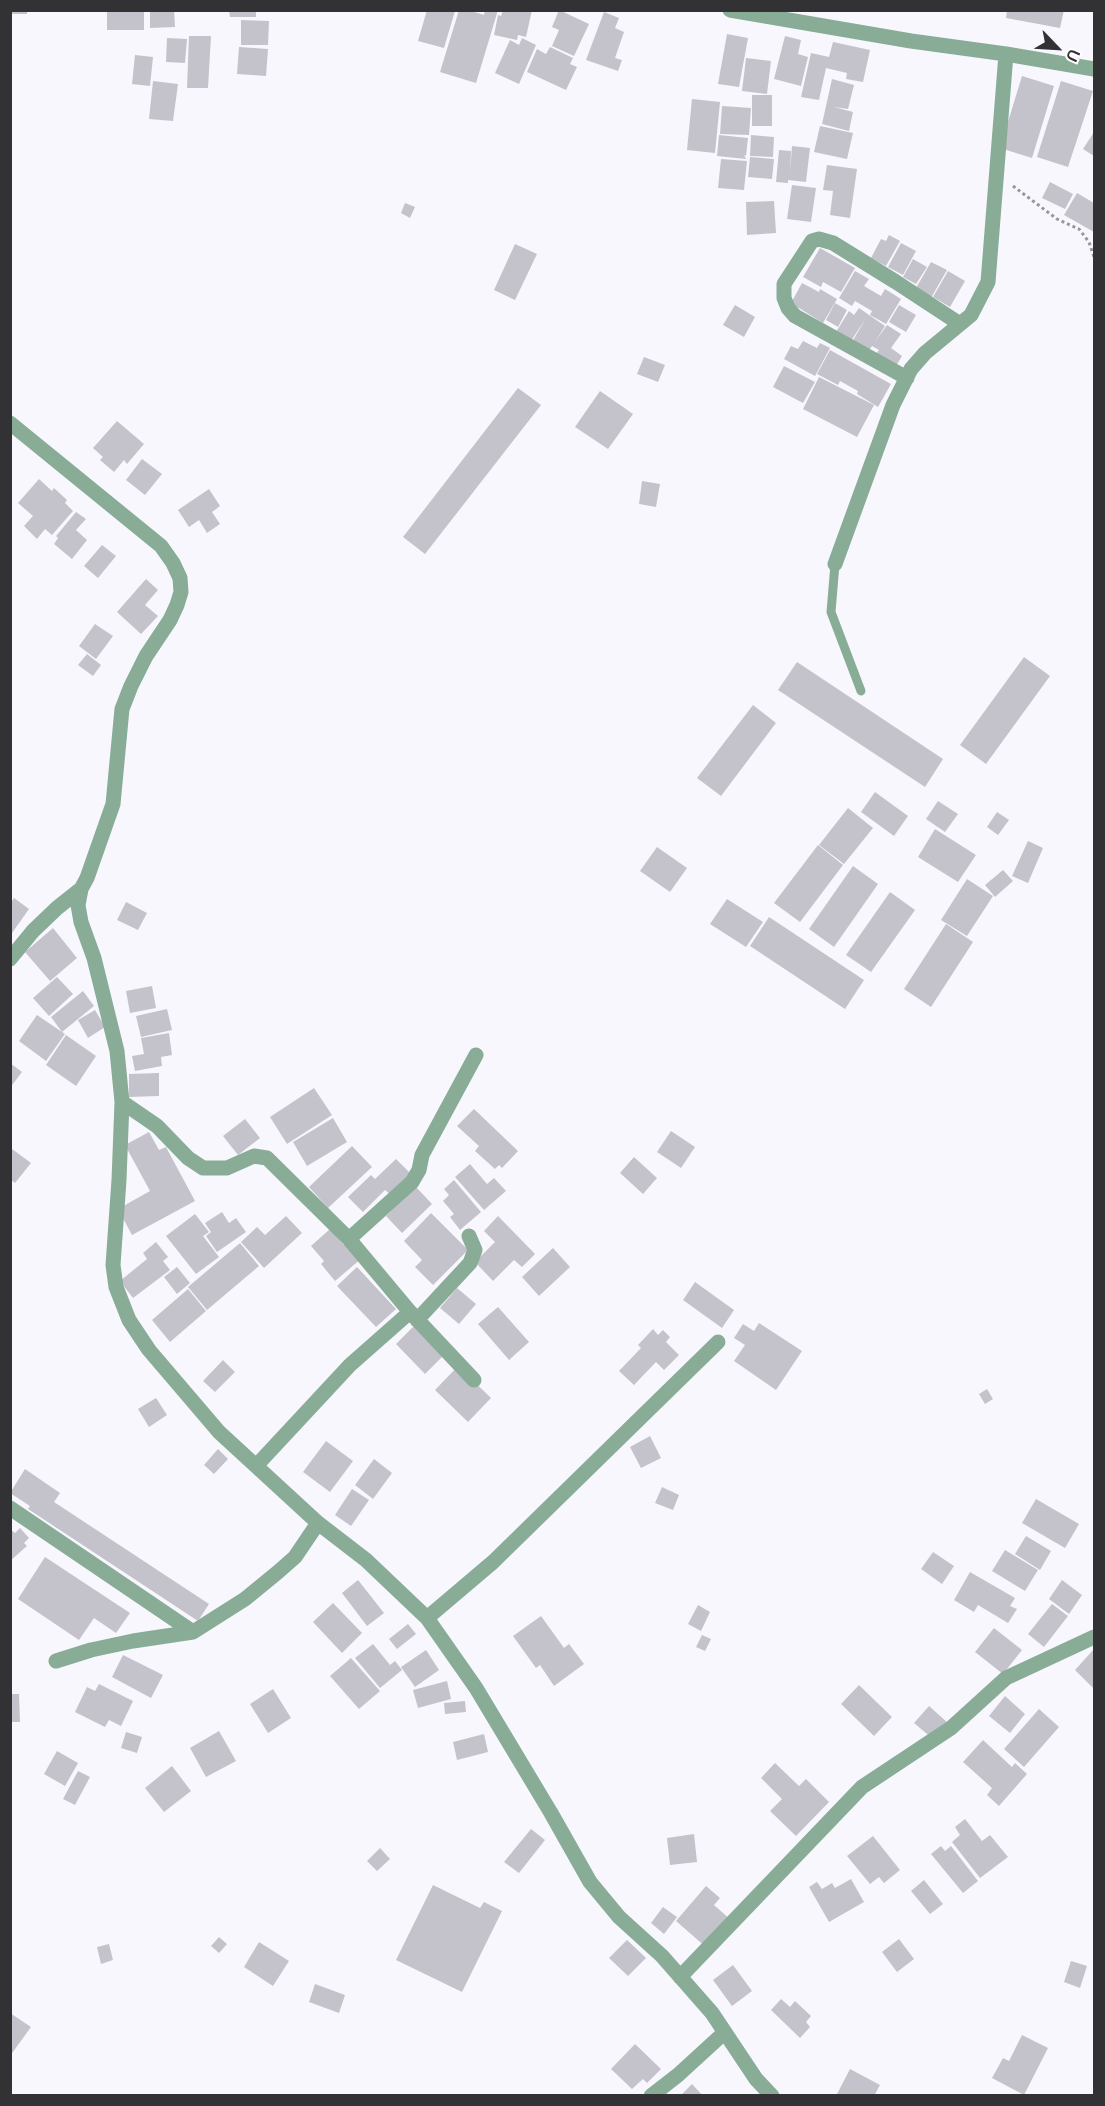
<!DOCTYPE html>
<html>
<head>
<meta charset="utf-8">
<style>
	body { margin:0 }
	#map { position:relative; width:1105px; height:2106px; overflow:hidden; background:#f8f7fe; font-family:Mulish,sans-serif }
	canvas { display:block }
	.frame { position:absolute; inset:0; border:12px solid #323134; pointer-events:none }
	.north { position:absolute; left:1027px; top:18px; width:60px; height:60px; -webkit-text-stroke:4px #fff; paint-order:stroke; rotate:115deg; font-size:16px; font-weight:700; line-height:24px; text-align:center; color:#323134 }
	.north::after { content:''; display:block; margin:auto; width:21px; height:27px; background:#323134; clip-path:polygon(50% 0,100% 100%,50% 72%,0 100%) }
</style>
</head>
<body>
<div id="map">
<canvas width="1105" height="2106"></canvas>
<div class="frame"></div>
<div class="north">U</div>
</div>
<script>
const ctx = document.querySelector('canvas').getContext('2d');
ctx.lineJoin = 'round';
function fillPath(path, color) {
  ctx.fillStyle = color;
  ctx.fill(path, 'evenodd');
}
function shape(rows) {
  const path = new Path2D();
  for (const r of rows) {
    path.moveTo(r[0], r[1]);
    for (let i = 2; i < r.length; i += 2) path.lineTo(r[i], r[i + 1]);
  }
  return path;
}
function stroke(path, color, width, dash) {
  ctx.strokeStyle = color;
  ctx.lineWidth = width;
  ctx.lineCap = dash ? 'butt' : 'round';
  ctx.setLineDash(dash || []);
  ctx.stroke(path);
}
fillPath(shape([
	[10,10,27,10,27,14,10,14],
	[107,10,144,10,144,30,107,30],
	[150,10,174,10,175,27,150,28],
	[229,10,256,10,256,17,230,17],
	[427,10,455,11,444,48,418,41],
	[459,10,468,10,484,15,485,10,498,10,476,83,440,72],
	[503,10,532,10,526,37,518,35,517,40,494,35,498,15,501,16],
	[559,10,589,24,574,56,552,46,559,30,552,27],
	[1007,10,1064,10,1060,28,1006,18],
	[604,12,619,18,615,28,624,32,615,58,622,60,618,71,586,60],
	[241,20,269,21,268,45,241,45],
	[727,34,748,38,739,87,718,84],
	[189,36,211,36,208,88,187,88],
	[785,36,801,40,798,54,808,57,801,86,774,79],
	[167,38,187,39,185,63,166,62],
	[522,38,536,45,519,84,495,73,510,40,519,45],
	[833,42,870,50,863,82,846,79,847,73,826,68,819,100,801,97,811,53,829,57],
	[239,47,268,49,266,76,237,74],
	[550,47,573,58,570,64,577,67,566,90,527,72,537,49,546,54],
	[135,55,153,57,150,86,132,84],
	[746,58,771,61,767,94,742,91],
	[1022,76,1054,86,1032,158,1000,148],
	[832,79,854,85,848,109,834,107,853,112,849,131,822,124],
	[153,81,178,84,173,121,149,119],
	[1061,81,1093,91,1068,167,1037,157],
	[752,95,772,95,772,126,752,126],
	[692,99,720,102,715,153,687,150],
	[722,106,751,108,749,135,720,134],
	[820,126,853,133,847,159,814,152],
	[1094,132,1094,156,1083,149],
	[719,135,748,138,746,156,744,155,746,159,717,156],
	[751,135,774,137,773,157,750,156],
	[792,146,810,148,806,182,788,180,788,183,776,182,779,150,791,151,790,173],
	[750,157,774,159,772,179,748,177],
	[721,159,747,161,744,190,718,188],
	[827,165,857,169,850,218,830,215,833,191,823,190],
	[1050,182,1073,194,1065,209,1042,198],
	[792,185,816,188,811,222,787,219],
	[1077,193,1094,203,1094,232,1064,215],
	[774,201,776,233,747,235,746,202],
	[405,203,415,207,410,218,401,213],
	[889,235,900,241,886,266,871,258,881,239,886,241],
	[901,243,916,251,903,275,888,267],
	[515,244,537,254,515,300,494,290],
	[820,248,855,268,841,292,823,282,821,287,803,277],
	[913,259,927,267,916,284,903,277],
	[931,262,947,270,931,298,916,288],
	[855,271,869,279,864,286,881,296,885,289,901,299,886,324,870,315,872,311,855,301,852,306,839,298],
	[948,271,965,281,950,307,933,297],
	[802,283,819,292,820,289,837,299,823,323,791,303],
	[835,303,847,310,838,327,826,320],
	[735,305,755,317,744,337,723,325],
	[899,305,916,315,906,332,889,322],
	[859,308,885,326,875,342,887,325,901,334,891,348,902,356,895,368,875,355,879,350,872,346,868,352,852,342,866,318,851,341,836,332,849,311,854,315],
	[803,341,817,348,820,343,830,348,815,376,784,359,791,346,798,349],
	[830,350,891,384,878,407,857,394,858,391,840,381,838,385,817,374],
	[644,357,665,365,658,382,637,374],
	[784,366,815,382,803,403,773,387],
	[819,377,874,405,857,437,803,409],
	[518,388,541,405,425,554,403,537],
	[600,391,633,414,608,449,575,427],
	[117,421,144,444,127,464,124,460,114,472,100,460,103,457,93,448],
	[142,459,162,474,145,495,126,480],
	[39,479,52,491,54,488,67,500,65,503,73,511,52,535,45,529,37,539,24,526,33,516,18,503],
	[642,481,660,484,656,507,639,504],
	[209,489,220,506,212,512,220,524,207,533,199,520,189,527,178,510],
	[76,512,86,519,76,530,87,540,72,559,54,544,58,538,56,536],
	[102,545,116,556,98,578,84,566],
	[146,579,158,590,145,605,158,616,141,634,117,612],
	[95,624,113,636,96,659,79,646],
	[87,654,101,665,93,676,78,665],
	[1024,657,1050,676,986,764,960,745],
	[797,662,943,759,925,787,778,690],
	[753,705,776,723,721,796,697,778],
	[875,792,908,816,894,836,861,812],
	[938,801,958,814,945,832,926,819],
	[848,808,873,828,844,864,819,845],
	[997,812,1009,820,998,835,987,827],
	[935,829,976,855,958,882,918,857],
	[1028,841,1043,848,1028,883,1012,876],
	[818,845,843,865,800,922,774,903],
	[657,847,687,868,670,892,640,871],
	[853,866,878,884,834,947,809,929],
	[1003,870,1013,881,995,897,985,885],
	[967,879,993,896,967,936,941,920],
	[890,892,915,910,871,972,846,955],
	[14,898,29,909,12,933,10,904],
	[727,899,763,922,746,947,710,924],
	[126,902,147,913,138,930,117,920],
	[769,917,864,980,845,1009,750,946],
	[946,924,973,942,931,1007,904,989],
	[53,928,77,958,50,981,25,952],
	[57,977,73,994,49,1016,33,998],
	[152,986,156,1008,130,1013,126,991],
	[83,991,94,1006,62,1032,51,1017],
	[167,1009,172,1030,141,1037,136,1016],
	[95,1010,105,1027,88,1038,78,1020],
	[37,1015,65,1034,46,1061,19,1041],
	[169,1033,172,1055,161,1057,162,1066,135,1071,132,1056,144,1054,141,1038],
	[66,1035,96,1056,76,1086,46,1065],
	[10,1063,22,1072,10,1088],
	[159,1073,159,1096,129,1097,129,1074],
	[314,1088,332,1115,287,1144,270,1117],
	[474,1109,518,1151,502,1168,499,1165,495,1169,475,1151,479,1146,457,1126],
	[333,1118,347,1142,307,1166,293,1142],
	[245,1119,260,1138,238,1155,223,1136],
	[671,1131,695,1147,681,1168,657,1152],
	[149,1132,159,1150,166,1147,195,1201,132,1235,118,1209,150,1191,125,1145],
	[352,1146,372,1167,328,1208,309,1187],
	[12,1149,31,1163,15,1183,10,1179,10,1151],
	[634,1157,657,1178,643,1194,620,1173],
	[396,1159,412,1175,391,1195,385,1190,363,1212,348,1197,371,1175,375,1179],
	[470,1164,487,1184,494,1178,506,1191,484,1210,455,1177],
	[454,1180,481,1212,460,1230,450,1217,454,1214,443,1201,449,1195,444,1189],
	[416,1187,432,1204,402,1233,386,1216],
	[222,1212,229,1223,236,1218,246,1232,217,1252,206,1236,211,1232,205,1223],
	[431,1213,468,1250,433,1285,415,1267,422,1260,404,1241],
	[195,1214,209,1232,203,1236,219,1257,196,1274,166,1236],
	[286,1216,302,1233,264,1268,241,1242,257,1227,265,1235],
	[498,1216,535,1254,522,1267,514,1260,493,1281,475,1262,495,1242,484,1231],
	[330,1229,344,1245,347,1241,362,1258,335,1281,321,1264,324,1261,311,1246],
	[156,1242,168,1257,163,1261,170,1270,133,1298,120,1281,147,1259,143,1253],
	[240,1243,259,1266,207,1310,188,1287],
	[553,1248,570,1267,539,1296,522,1277],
	[177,1267,190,1283,177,1294,164,1277],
	[357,1267,396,1309,376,1327,337,1286],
	[695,1282,734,1310,722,1328,683,1300],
	[457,1288,476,1304,459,1324,440,1308],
	[188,1289,206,1311,170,1342,152,1320],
	[498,1307,529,1342,509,1360,478,1324],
	[759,1323,802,1351,776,1390,734,1361,745,1345,734,1338,743,1324,754,1331],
	[415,1325,444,1355,425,1374,396,1344],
	[653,1329,658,1335,663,1330,670,1337,666,1342,679,1355,664,1370,656,1362,634,1385,619,1371,641,1348,638,1345],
	[223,1360,235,1372,215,1392,203,1381],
	[458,1366,491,1398,468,1422,435,1390],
	[987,1389,993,1399,985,1404,979,1394],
	[156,1398,167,1415,149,1427,138,1409],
	[650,1436,661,1458,641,1468,630,1447],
	[326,1441,353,1461,330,1492,303,1472],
	[218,1449,228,1459,214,1474,204,1465],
	[374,1459,392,1473,373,1499,355,1485],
	[25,1469,60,1493,54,1502,209,1604,198,1621,28,1509,30,1506,10,1493],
	[662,1487,679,1495,673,1510,655,1503],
	[352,1489,369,1500,351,1526,335,1515],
	[1036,1499,1079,1524,1065,1548,1022,1523],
	[20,1528,29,1538,24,1543,27,1546,10,1561,10,1529,15,1533],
	[1026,1536,1051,1551,1040,1570,1015,1554],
	[1005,1550,1038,1570,1025,1591,992,1571],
	[933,1552,954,1566,942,1584,921,1569],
	[45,1557,130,1613,116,1633,94,1618,79,1640,18,1599],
	[970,1572,1015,1598,1010,1606,1017,1609,1008,1623,978,1605,974,1612,954,1600],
	[358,1580,384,1613,367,1626,342,1593],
	[1062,1580,1082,1595,1069,1614,1049,1599],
	[333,1603,362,1633,342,1653,313,1622],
	[1052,1604,1068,1616,1044,1647,1028,1634],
	[698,1605,710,1612,701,1631,688,1624],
	[541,1616,564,1648,569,1644,584,1664,554,1686,540,1665,536,1668,513,1636],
	[408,1624,416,1634,397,1649,389,1639],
	[994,1628,1022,1650,1003,1674,975,1652],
	[702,1635,711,1639,705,1651,696,1647],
	[373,1644,390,1665,395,1661,402,1670,380,1688,355,1658],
	[1094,1649,1094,1689,1075,1670],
	[426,1650,439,1670,415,1687,401,1667],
	[123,1655,163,1675,151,1698,112,1677],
	[351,1658,380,1691,359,1709,330,1676],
	[447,1681,451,1699,418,1708,413,1690],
	[99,1684,133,1701,121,1726,109,1720,105,1727,75,1712,87,1687,95,1691],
	[859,1685,892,1717,874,1736,841,1704],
	[273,1689,291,1718,268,1733,250,1704],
	[10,1694,19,1694,20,1722,10,1722],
	[1005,1696,1025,1714,1010,1733,989,1716],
	[465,1701,466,1712,445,1714,444,1703],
	[929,1706,948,1723,933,1739,914,1723],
	[1039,1709,1059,1727,1024,1767,1004,1749],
	[219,1731,236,1761,206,1777,190,1748],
	[126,1732,142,1737,137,1753,121,1748],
	[484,1734,488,1752,457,1760,453,1742],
	[983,1740,1012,1767,1015,1763,1027,1774,999,1806,987,1795,992,1788,963,1762],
	[57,1751,78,1763,65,1786,44,1774],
	[775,1763,799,1786,806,1779,829,1802,796,1836,770,1811,782,1799,761,1778],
	[172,1766,191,1791,164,1812,145,1788],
	[78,1771,90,1777,75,1805,63,1799],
	[965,1819,982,1841,990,1835,1008,1857,980,1878,952,1842,960,1835,955,1827],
	[531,1829,545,1840,519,1873,504,1862],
	[694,1834,697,1862,670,1865,667,1838],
	[873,1836,900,1870,884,1883,879,1877,870,1884,847,1856],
	[941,1846,945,1851,951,1846,978,1881,963,1893,931,1854],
	[380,1848,390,1859,377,1871,367,1861],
	[851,1879,864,1902,829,1922,809,1887,817,1882,822,1889,832,1883,835,1888],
	[924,1880,943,1904,930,1914,911,1891],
	[433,1885,480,1908,484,1902,502,1911,462,1992,396,1960],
	[706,1886,720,1898,714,1905,731,1920,707,1948,676,1921],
	[663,1907,677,1917,664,1934,651,1923],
	[219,1937,227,1944,219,1953,211,1946],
	[899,1939,914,1959,897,1972,882,1952],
	[627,1940,646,1958,628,1976,609,1958],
	[259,1942,289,1961,273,1986,244,1967],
	[109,1944,113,1960,101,1964,97,1947],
	[1071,1961,1087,1966,1080,1988,1064,1982],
	[733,1965,752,1991,732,2006,713,1980],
	[315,1984,345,1995,339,2013,309,2002],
	[781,1999,790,2007,795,2001,811,2016,806,2022,810,2027,800,2038,771,2010],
	[10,2013,31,2027,10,2056],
	[1022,2035,1048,2048,1024,2095,992,2078,1003,2058,1009,2061],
	[635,2044,661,2069,647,2083,643,2079,632,2089,611,2069],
	[850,2069,880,2085,874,2096,836,2096],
	[692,2084,703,2096,680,2096]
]), '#c4c2cb');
stroke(shape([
	[1013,186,1057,219,1079,229,1089,242,1094,257]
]), '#97969b', 3, [3, 3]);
stroke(shape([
	[835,564,831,612,861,691]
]), '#88ac95', 9);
stroke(shape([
	[730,10,911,41,1006,54,1094,69],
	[907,378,795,316,788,308,784,298,784,284,812,241,819,239,833,243,896,282,960,324],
	[10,423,161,546,173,563,180,578,181,592,177,605,170,620,146,656,131,686,122,709,113,804,87,878,81,889,78,905,81,922,94,958,117,1051,122,1102,119,1180,113,1265,116,1287,129,1320,149,1350,219,1432,318,1523,366,1560,427,1618,476,1688,551,1813,590,1882,619,1917,662,1956,712,2013,756,2079,772,2096],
	[835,564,893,405,911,369,925,353,971,315,988,282,1006,54],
	[10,959,33,931,57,908,81,889],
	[122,1102,157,1126,188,1158,203,1168,227,1168,254,1156,267,1158,349,1239,410,1312,474,1380],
	[349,1239,412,1182,419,1170,422,1155,476,1055],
	[417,1320,470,1263,475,1250,469,1236],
	[256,1466,350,1365,410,1312],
	[10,1508,193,1632],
	[427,1618,493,1562,718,1342],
	[56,1661,91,1650,133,1641,193,1632,245,1599,278,1572,295,1557,318,1523],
	[680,1977,862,1787,951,1728,1006,1678,1094,1637],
	[651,2096,678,2075,725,2032]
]), '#88ac95', 15);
</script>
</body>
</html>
